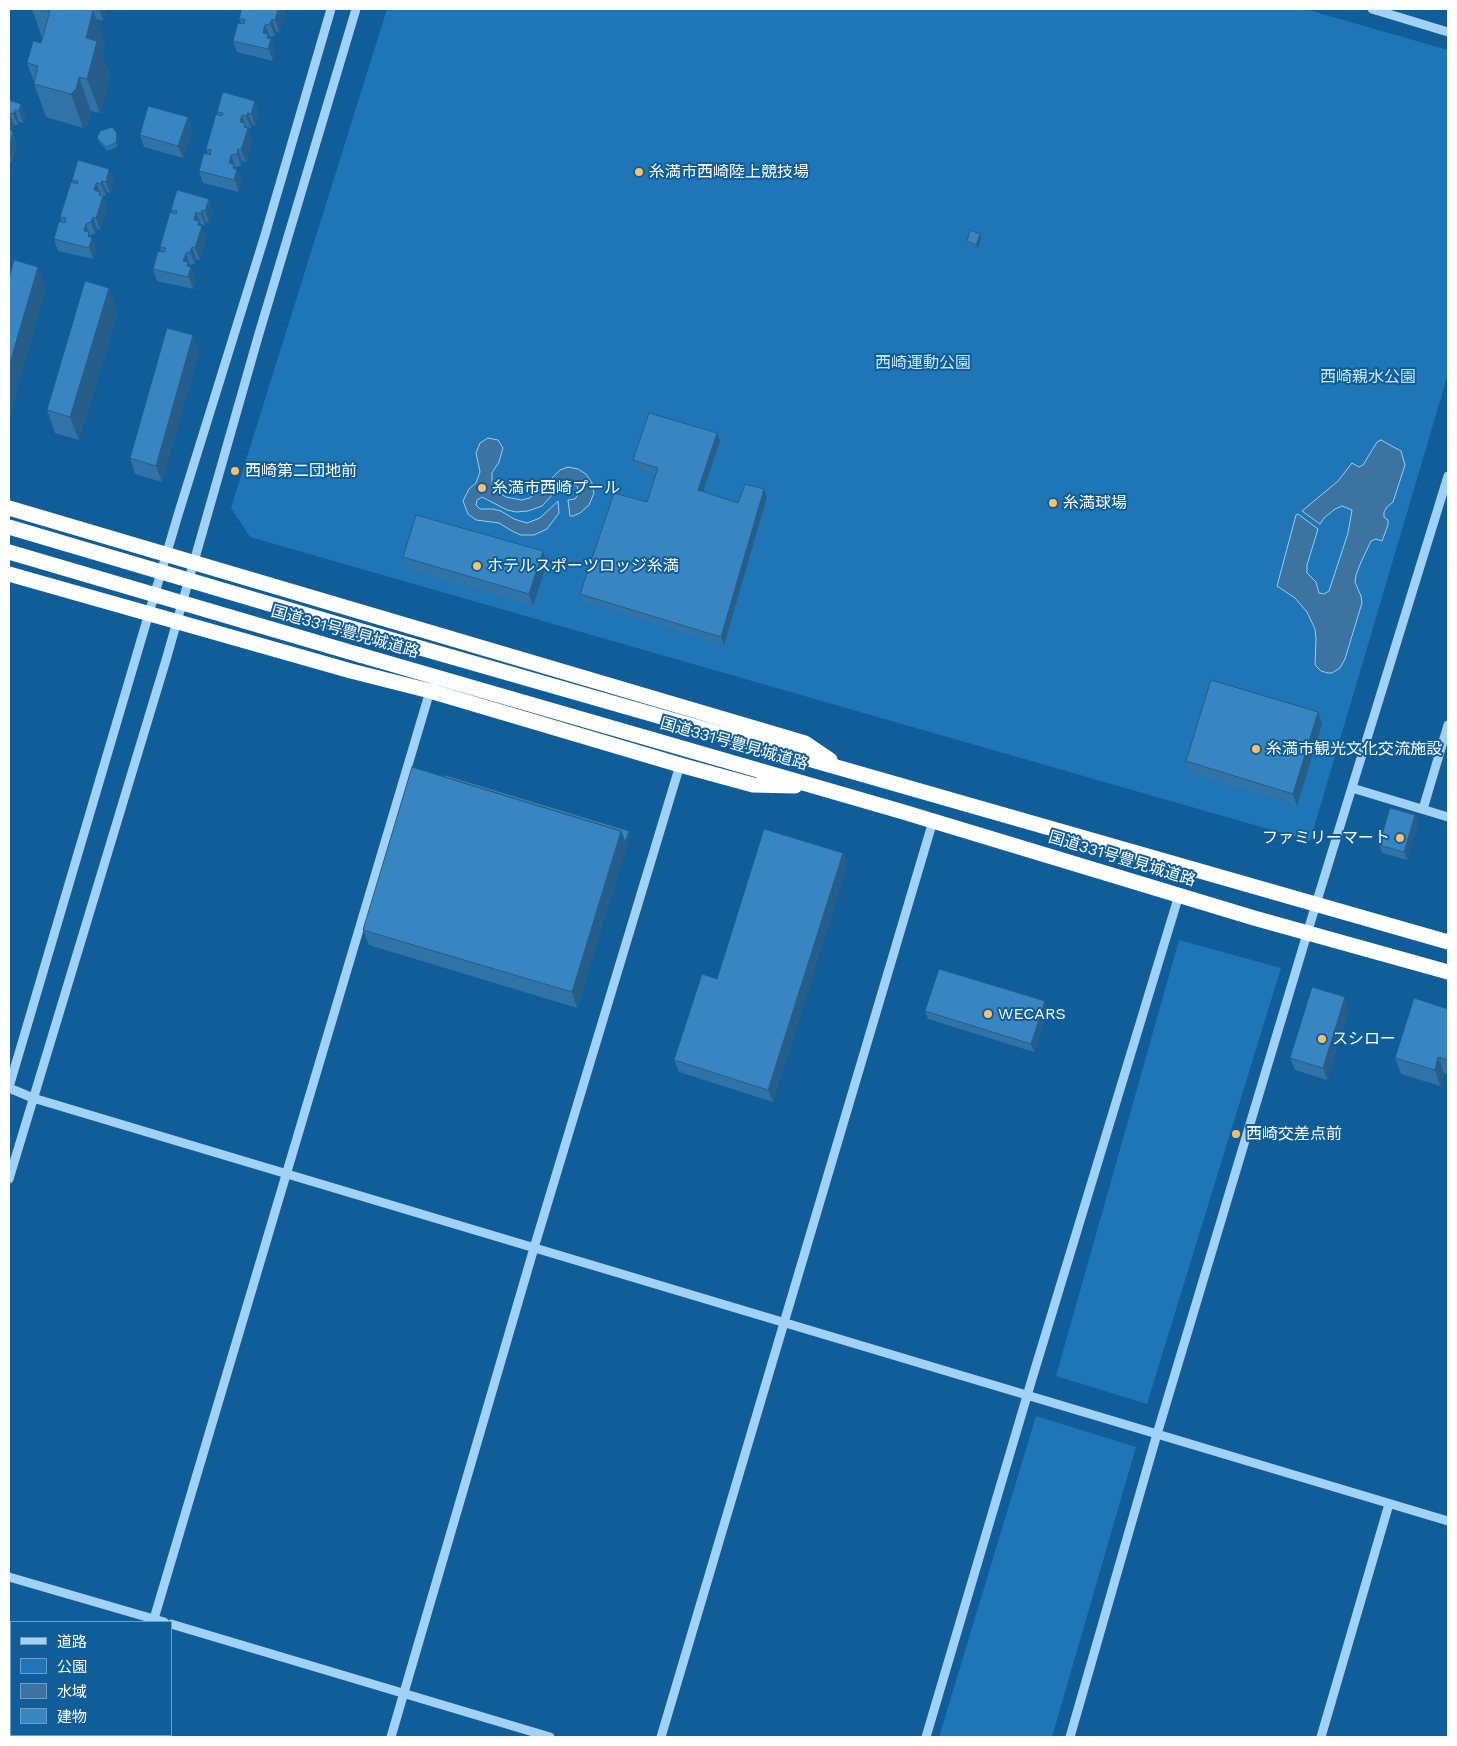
<!DOCTYPE html>
<html>
<head>
<meta charset="utf-8">
<style>
	body { margin:0 }
	#map { position:relative; width:1457px; height:1746px; overflow:hidden; background:#0f5d99; font-family:"Work Sans","Noto Sans JP",sans-serif }
	canvas { display:block }
	.frame { position:absolute; inset:0; border:10px solid #fff; pointer-events:none }
	.legend { position:absolute; left:10px; top:1621px; width:162px; height:115px; box-sizing:border-box; background:#0f5d99; border:1px solid #6f9ec2; margin:0; padding:6px 9px; list-style:none; font-size:15px; color:#fff }
	.legend li { display:flex; align-items:center; gap:10px; height:25px }
	.legend b { width:25px; border:1px solid #6f9ec2 }
</style>
</head>
<body>
<div id="map">
<canvas width="1457" height="1746"></canvas>
<div class="frame"></div>
<ul class="legend">
<li><b style="height:6px;background:#a1d1f5"></b>道路</li>
<li><b style="height:14px;background:#1e76b6"></b>公園</li>
<li><b style="height:14px;background:#3d749f"></b>水域</li>
<li><b style="height:14px;background:#3886c1"></b>建物</li>
</ul>
</div>
<script>
const ctx = document.querySelector('canvas').getContext('2d');
ctx.lineJoin = 'round';
function fillPath(path, color) {
  ctx.fillStyle = color;
  ctx.fill(path, 'evenodd');
}
function shape(rows) {
  const path = new Path2D();
  for (const r of rows) {
    path.moveTo(r[0], r[1]);
    for (let i = 2; i < r.length; i += 2) path.lineTo(r[i], r[i + 1]);
  }
  return path;
}
function stroke(path, color, width, dash) {
  ctx.strokeStyle = color;
  ctx.lineWidth = width;
  ctx.lineCap = dash ? 'butt' : 'round';
  ctx.setLineDash(dash || []);
  ctx.stroke(path);
}
function drawText(font, color, halo, rows, align = 'center') {
  ctx.font = font + ' "Work Sans","Noto Sans JP",sans-serif';
  ctx.lineWidth = 4;
  ctx.setLineDash([]);
  ctx.textBaseline = 'middle';
  ctx.strokeStyle = halo;
  ctx.fillStyle = color;
  for (const [text, x, y, turn = 0] of rows) {
    ctx.save();
    ctx.translate(x, y);
    ctx.rotate((+turn || 0) * Math.PI / 180);
    ctx.textAlign = isNaN(turn) ? turn : align;
    if (halo) ctx.strokeText(text, 0, 0);
    ctx.fillText(text, 0, 0);
    ctx.restore();
  }
}
fillPath(shape([
	[387,9,1305,9,1448,50,1448,374,1310,841,250,537,231,508],
	[1179,940,1281,968,1147,1404,1056,1376],
	[1036,1416,1136,1447,1052,1737,939,1737]
]), '#1e76b6');
const water = shape([
	[488,438,498,440,503,448,499,462,492,473,492,484,496,491,506,497,521,500,530,498,544,485,554,493,542,506,528,511,516,512,507,510,482,497,477,500,476,505,480,509,493,509,501,511,514,519,527,523,540,518,558,501,559,513,547,529,534,535,521,535,512,531,499,523,476,520,468,514,463,501,469,489,476,483,480,472,476,453,480,443,488,438],
	[1381,440,1401,451,1405,465,1393,502,1387,507,1384,512,1384,517,1388,520,1388,525,1382,541,1376,539,1371,541,1361,562,1356,575,1355,582,1361,596,1362,603,1345,659,1340,668,1332,673,1328,673,1321,671,1315,665,1316,639,1315,629,1307,612,1295,598,1277,586,1296,515,1298,514,1318,529,1307,565,1307,573,1316,582,1319,593,1324,594,1329,591,1348,533,1352,510,1342,506,1335,509,1324,518,1320,524,1302,511,1338,481,1352,463,1359,467,1363,465,1377,442,1381,440],
	[568,467,578,469,586,474,592,483,594,493,589,505,580,513,573,516,570,516,568,500,575,499,577,496,579,494,577,486,567,482,559,485,551,479,560,470,568,467]
]);
fillPath(water, '#3d749f');
stroke(water, '#92cef8', 1);
stroke(shape([
	[1372,9,1448,32],
	[1352,788,1448,817],
	[1423,809,1448,725],
	[9,1087,178,515,265,235,331,9],
	[9,1088,33,1098,1448,1521],
	[9,1179,166,660,258,337,356,9],
	[9,1577,164,1622],
	[153,1622,430,691],
	[171,1624,550,1737],
	[119,1737,120,1735],
	[391,1737,534,1248,680,765],
	[661,1737,933,821],
	[926,1737,1032,1379,1179,895],
	[1070,1737,1157,1434,1316,904,1448,476],
	[1321,1737,1389,1504]
]), '#a1d1f5', 9);
stroke(shape([
	[9,508,805,743,830,760],
	[9,574,351,671,430,691,680,765,753,785,795,786],
	[368,633,1448,942],
	[360,655,900,811,1254,918,1448,972]
]), '#fff', 15);
stroke(shape([
	[9,527,368,633],
	[9,552,360,655]
]), '#fff', 15);
fillPath(shape([
	[32,9,107,9,103,21,96,19,105,44,102,55,110,75,100,113,91,111,88,123,83,128,46,117,34,84,34,82,27,63,41,43,42,38],
	[286,10,279,32,276,31,275,36,270,37,269,38,271,39,275,51,273,61,237,52,233,41,241,23,239,18],
	[9,100,26,116,23,123,19,122,18,125,14,125,12,129,17,144,12,162,9,161],
	[217,112,259,113,255,126,252,124,251,128,246,127,252,140,246,162,242,161,241,166,236,167,235,168,237,170,242,182,239,192,203,183,199,171,208,154,206,149,218,115],
	[188,117,192,129,183,158,144,147,140,135],
	[119,137,117,147,107,151,99,142,97,138],
	[72,180,114,181,110,193,107,192,106,196,101,195,103,196,107,208,100,230,97,229,95,234,91,235,90,236,92,238,96,250,93,259,58,251,54,239,62,222,60,217,73,183],
	[209,199,213,211,209,223,206,222,205,226,200,224,206,238,200,260,196,259,195,264,190,265,189,266,196,279,193,289,157,281,153,269,161,252,160,247,172,212,171,210],
	[980,234,981,238,978,249,968,245,967,241],
	[118,311,79,440,55,433,47,410],
	[199,351,162,482,135,474,130,458],
	[717,433,720,441,703,492,738,503,764,489,767,497,724,645,583,602,580,594,647,502,656,474,636,468,633,460],
	[543,551,547,563,533,606,407,569,403,557],
	[1322,724,1297,806,1190,773,1186,761],
	[1415,815,1418,823,1407,860,1382,853,1379,845],
	[629,831,630,835,577,1008,369,945,363,930],
	[843,853,847,865,773,1102,679,1072,674,1060,717,979],
	[1048,1009,1034,1052,928,1019,925,1011],
	[1349,1009,1327,1080,1295,1070,1290,1058],
	[1448,1009,1448,1074,1444,1073,1440,1086,1401,1074,1395,1058]
]), '#3073a6');
fillPath(shape([
	[75,9,88,9,91,16,93,10,105,44,102,55,110,75,100,113,87,79],
	[99,9,107,9,103,21],
	[278,9,286,9,286,10,279,32,275,20],
	[272,19,276,31,275,36,270,24],
	[265,25,270,37,269,38,271,39,275,51,273,61,263,33],
	[79,77,91,111,88,123,83,128,71,94],
	[255,101,259,113,255,126,251,114],
	[21,104,26,116,23,123,19,111],
	[15,110,19,122,18,125,13,114],
	[9,113,14,125,12,129,17,144,12,162,9,153],
	[248,113,252,124,251,128,246,116],
	[242,115,247,130,248,128,252,140,246,162,241,150,240,122],
	[188,117,192,129,183,158,178,146],
	[117,133,119,137,117,147,116,143],
	[238,149,242,161,241,166,237,154],
	[231,155,237,172,237,170,242,182,239,192,229,163],
	[109,169,114,181,110,193,106,182],
	[102,181,107,192,106,196,101,184],
	[96,183,102,198,103,196,107,208,100,230,96,218,94,190],
	[209,199,213,211,209,223,205,211],
	[202,210,206,222,205,226,201,214],
	[196,212,206,238,200,260,195,248,194,220],
	[93,217,97,229,95,234,91,222],
	[86,224,91,240,92,238,96,250,93,259,84,231],
	[980,234,981,238,978,249,976,245],
	[192,247,196,259,195,264,190,252],
	[186,253,190,265,189,266,191,267,196,279,193,289,183,261],
	[38,267,46,290,9,418,9,366],
	[109,288,118,311,79,440,70,417],
	[193,335,199,351,162,482,156,466],
	[717,433,720,441,701,498,698,490],
	[764,489,767,497,724,645,721,637],
	[543,551,547,563,533,606,529,594],
	[1318,712,1322,724,1297,806,1293,794],
	[1415,815,1418,823,1407,860,1404,852],
	[621,831,629,831,630,835,577,1008,572,992],
	[843,853,847,865,773,1102,768,1090],
	[1345,997,1349,1009,1327,1080,1323,1068],
	[1045,1001,1048,1009,1034,1052,1031,1044],
	[1438,1057,1444,1073,1440,1086,1435,1070]
]), '#275e87');
const building = shape([
	[43,9,87,9,93,10,86,38,97,41,87,79,79,77,76,89,71,94,34,84,38,66,27,63,33,41,41,43,50,11,43,9],
	[242,9,278,9,275,20,272,19,270,24,265,25,263,33,268,34,267,38,271,39,268,49,233,41,238,23,244,24,245,20,239,18,242,9],
	[223,92,255,101,251,114,248,113,246,116,242,115,240,122,245,123,244,127,248,128,241,150,238,149,237,154,231,155,229,163,234,165,233,168,237,170,234,180,199,171,204,153,210,155,211,150,206,149,216,114,222,116,223,113,217,112,223,92],
	[9,100,21,104,19,111,15,110,13,114,9,113,9,115,9,100],
	[148,106,188,117,178,146,140,135,148,106],
	[9,124,11,124,9,129,13,132,9,147,9,124],
	[112,127,117,133,116,143,106,147,97,138,100,131,112,127],
	[78,160,109,169,106,182,102,181,101,184,96,183,94,190,100,192,99,195,103,196,96,218,93,217,91,222,86,224,84,231,89,232,88,236,92,238,89,248,54,239,59,221,65,223,66,218,60,217,71,182,77,184,78,181,72,180,78,160],
	[177,190,209,199,205,211,202,210,201,214,196,212,194,220,199,221,198,225,202,226,195,248,192,247,190,252,186,253,183,261,188,262,187,266,191,267,188,277,153,269,158,251,164,252,166,248,160,247,170,212,176,214,177,211,171,210,177,190],
	[970,230,980,234,976,245,967,241,970,230],
	[14,260,38,267,9,366,9,279,14,260],
	[85,281,109,288,70,417,47,410,85,281],
	[167,328,193,335,156,466,130,458,167,328],
	[649,413,717,433,698,490,738,503,745,484,764,489,721,637,580,594,614,493,647,502,658,468,633,460,649,413],
	[416,515,543,551,529,594,403,557,416,515],
	[1211,680,1318,712,1293,794,1186,761,1211,680],
	[412,767,621,831,572,992,363,930,412,767],
	[445,775,629,831,625,842,621,831,444,777,445,775],
	[1390,808,1415,815,1404,852,1379,845,1390,808],
	[764,829,843,853,768,1090,674,1060,702,974,717,979,764,829],
	[939,969,1045,1001,1031,1044,925,1011,939,969],
	[1312,987,1345,997,1323,1068,1290,1058,1312,987],
	[1414,998,1448,1009,1448,1060,1438,1057,1435,1070,1395,1058,1414,998]
]);
fillPath(building, '#3886c1');
stroke(building, '#275e87', 1);
for (const [x, y, r, color] of [
	[639,172,5,"#ffbf64"],
	[235,471,5,"#ffbf64"],
	[482,488,5,"#ffbf64"],
	[1053,503,5,"#ffbf64"],
	[477,566,5,"#ffbf64"],
	[1256,749,5,"#ffbf64"],
	[1400,838,5,"#ffbf64"],
	[988,1014,5,"#ffbf64"],
	[1322,1039,5,"#ffbf64"],
	[1236,1134,5,"#ffbf64"]
]) {
  const dot = new Path2D();
  dot.arc(x, y, r, 0, 2 * Math.PI);
  ctx.fillStyle = color;
  ctx.fill(dot);
  stroke(dot, '#0f5d99', 2);
}
drawText('16px', '#fff', '#0f5d99', [
	["糸満市西崎陸上競技場",649,172],
	["西崎第二団地前",245,471],
	["糸満市西崎プール",492,488],
	["糸満球場",1063,503],
	["ホテルスポーツロッジ糸満",487,566],
	["糸満市観光文化交流施設",1266,749],
	["ファミリーマート",1390,838,"right"],
	["WECARS",998,1014],
	["スシロー",1332,1039],
	["西崎交差点前",1246,1134]
], 'left');
drawText('16px', '#c9e8fe', '#0f5d99', [
	["西崎運動公園",923,363],
	["西崎親水公園",1368,377]
]);
drawText('16px', '#fff', '#0f5d99', [
	["国道331号豊見城道路",345,632,16],
	["国道331号豊見城道路",734,744,16],
	["国道331号豊見城道路",1122,859,17]
]);
</script>
</body>
</html>
